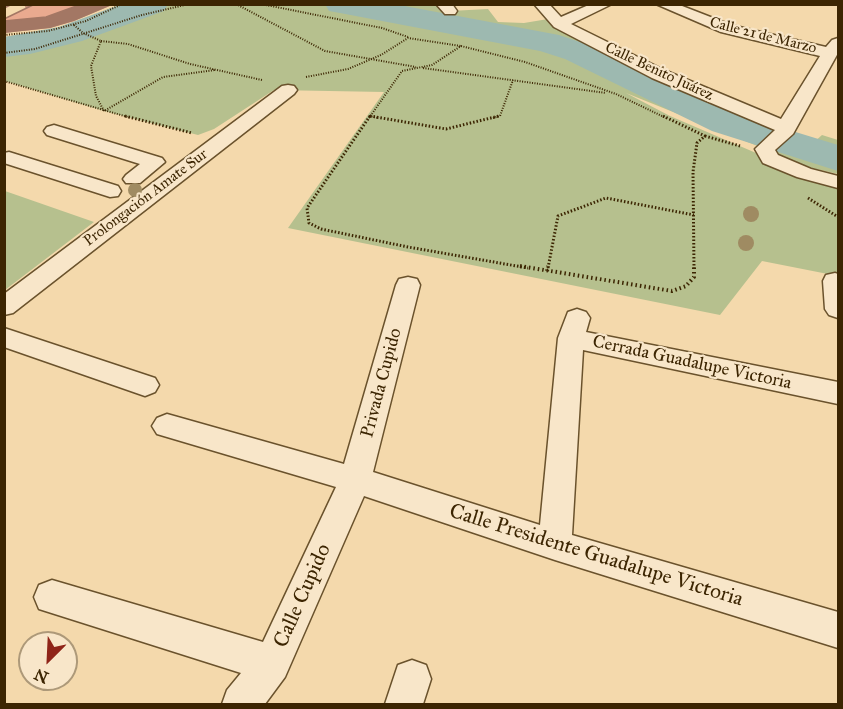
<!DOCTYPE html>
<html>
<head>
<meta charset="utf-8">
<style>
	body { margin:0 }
	#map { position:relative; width:843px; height:709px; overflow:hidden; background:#f4d9ac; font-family:"IM FELL Great Primer",serif }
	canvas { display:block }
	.frame { position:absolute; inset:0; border:6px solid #3c2502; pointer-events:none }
	.north { position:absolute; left:18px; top:631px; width:60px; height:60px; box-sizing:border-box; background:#f8e6c9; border:2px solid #ad9979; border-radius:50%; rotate:204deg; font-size:16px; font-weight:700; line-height:24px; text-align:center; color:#3c2502 }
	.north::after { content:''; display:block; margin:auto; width:21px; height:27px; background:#8f2418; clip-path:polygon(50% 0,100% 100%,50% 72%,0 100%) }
</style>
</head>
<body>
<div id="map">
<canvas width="843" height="709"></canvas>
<div class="frame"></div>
<div class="north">N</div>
</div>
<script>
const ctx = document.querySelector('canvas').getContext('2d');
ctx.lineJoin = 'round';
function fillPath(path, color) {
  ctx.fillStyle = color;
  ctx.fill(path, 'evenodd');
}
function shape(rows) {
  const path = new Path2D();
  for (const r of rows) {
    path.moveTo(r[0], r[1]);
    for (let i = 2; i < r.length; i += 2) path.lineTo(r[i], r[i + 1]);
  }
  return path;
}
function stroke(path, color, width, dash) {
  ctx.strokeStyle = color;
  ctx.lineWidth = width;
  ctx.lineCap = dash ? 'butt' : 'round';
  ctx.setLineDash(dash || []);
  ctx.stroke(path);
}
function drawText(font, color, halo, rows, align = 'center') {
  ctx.font = font + ' "IM FELL Great Primer",serif';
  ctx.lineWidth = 4.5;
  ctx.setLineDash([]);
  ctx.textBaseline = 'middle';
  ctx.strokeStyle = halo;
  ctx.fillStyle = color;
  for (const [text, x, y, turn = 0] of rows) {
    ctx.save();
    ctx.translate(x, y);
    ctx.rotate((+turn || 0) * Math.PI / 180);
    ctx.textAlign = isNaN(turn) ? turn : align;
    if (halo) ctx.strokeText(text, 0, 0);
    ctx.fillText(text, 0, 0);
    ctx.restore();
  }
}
fillPath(shape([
	[443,4,450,11,488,9,498,22,524,23,554,18,559,24,785,127,794,135,813,143,822,135,838,140,838,174,812,168,626,93,670,116,770,159,838,182,838,276,762,261,720,315,288,228,384,92,274,90,214,129,198,135,104,111,5,81,5,37,57,32,129,5],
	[5,191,94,222,5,290,4,191]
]), '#b6c08e');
fillPath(shape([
	[122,4,168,4,164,11,82,41,30,54,4,57,4,37,59,27,122,4],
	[325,4,394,4,559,35,589,45,740,115,838,145,838,171,712,131,565,59,540,51,340,13,329,11,325,4]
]), '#9db9b0');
const street = shape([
	[436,4,452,4,457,11,455,14,445,14,436,4],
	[534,4,549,4,561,17,591,4,612,4,571,24,664,70,781,119,820,56,721,32,656,4,677,4,731,25,826,47,832,40,838,38,838,53,793,134,775,150,778,155,811,169,838,176,838,188,797,177,763,163,755,149,775,130,652,78,554,27,534,4],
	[288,85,294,86,297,90,294,94,13,313,4,315,4,294,282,86,288,85],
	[54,125,162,158,165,162,140,183,126,183,123,179,126,175,140,164,47,135,44,131,47,127,54,125],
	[9,152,118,186,121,191,118,196,110,197,4,163,4,153,9,152],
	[835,273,838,274,838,318,829,315,825,309,823,281,826,275,835,273],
	[408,277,417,279,420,285,373,472,540,525,558,338,568,312,577,309,586,312,590,318,586,332,838,382,838,404,583,350,572,535,838,612,838,648,555,560,364,496,285,677,265,704,222,704,227,690,241,673,39,609,34,597,39,585,52,580,263,642,336,487,157,434,152,426,157,418,167,414,344,464,396,285,399,279,408,277],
	[4,328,155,378,159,385,155,392,145,396,4,347,4,328],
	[412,660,426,665,431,679,423,704,385,704,398,665,412,660]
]);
stroke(street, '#6a522c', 3);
stroke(shape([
	[236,4,325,51,416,67],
	[261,4,382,28,408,37],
	[74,25,83,33,101,41,91,66,96,96,104,111,163,77,215,70],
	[4,35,48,31,86,21,122,4],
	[101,41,128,44,190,64,262,80],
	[461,46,525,62,616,94,666,118],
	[4,53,35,49,142,15,189,4],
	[423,68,606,93],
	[306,77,348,69,381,55,408,38,461,46],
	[4,81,131,118],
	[369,116,379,118],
	[369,118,402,71,432,65,461,46],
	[493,118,500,116,513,80]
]), '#3c2502', 2, [1, 1.5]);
stroke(shape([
	[125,116,192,133],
	[370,116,307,208,309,223,321,229,408,247,528,268],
	[370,116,446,129,499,116],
	[663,116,705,136,697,143,693,172,694,268],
	[705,136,740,146],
	[808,198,838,217],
	[548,268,558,216,606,198,694,215]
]), '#3c2502', 3, [1.5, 2]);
stroke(shape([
	[520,266,672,291,686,286,694,277,694,266],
	[547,271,548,266]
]), '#3c2502', 4, [1.5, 3]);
fillPath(street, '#f8e6c9');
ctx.fillStyle = '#9f8b62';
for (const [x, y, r] of [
	[135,190,7],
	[751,214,8],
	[746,243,8]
]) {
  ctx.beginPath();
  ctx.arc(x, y, r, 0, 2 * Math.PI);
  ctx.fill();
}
fillPath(shape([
	[24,4,111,4,112,5,74,21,50,28,4,33,4,19,26,9]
]), '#c8927b');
fillPath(shape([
	[4,4,14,4,4,9],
	[82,4,111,4,112,5,74,21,50,28,4,33,4,21]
]), '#a37764');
const building = shape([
	[35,4,82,4,46,17,4,21,4,19,35,4]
]);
fillPath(building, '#e9aa8f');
stroke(building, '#a37764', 1.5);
drawText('15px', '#3c2502', '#f8e6c9', [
	["Calle 21 de Marzo",763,36,14],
	["Calle Benito Juárez",659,72,25],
	["Prolongación Amate Sur",146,198,-37]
]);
drawText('18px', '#3c2502', '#f8e6c9', [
	["Cerrada Guadalupe Victoria",692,363,12],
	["Privada Cupido",382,383,-75]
]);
drawText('21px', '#3c2502', '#f8e6c9', [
	["Calle Presidente Guadalupe Victoria",596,556,17],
	["Calle Cupido",303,596,-66]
]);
</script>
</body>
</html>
